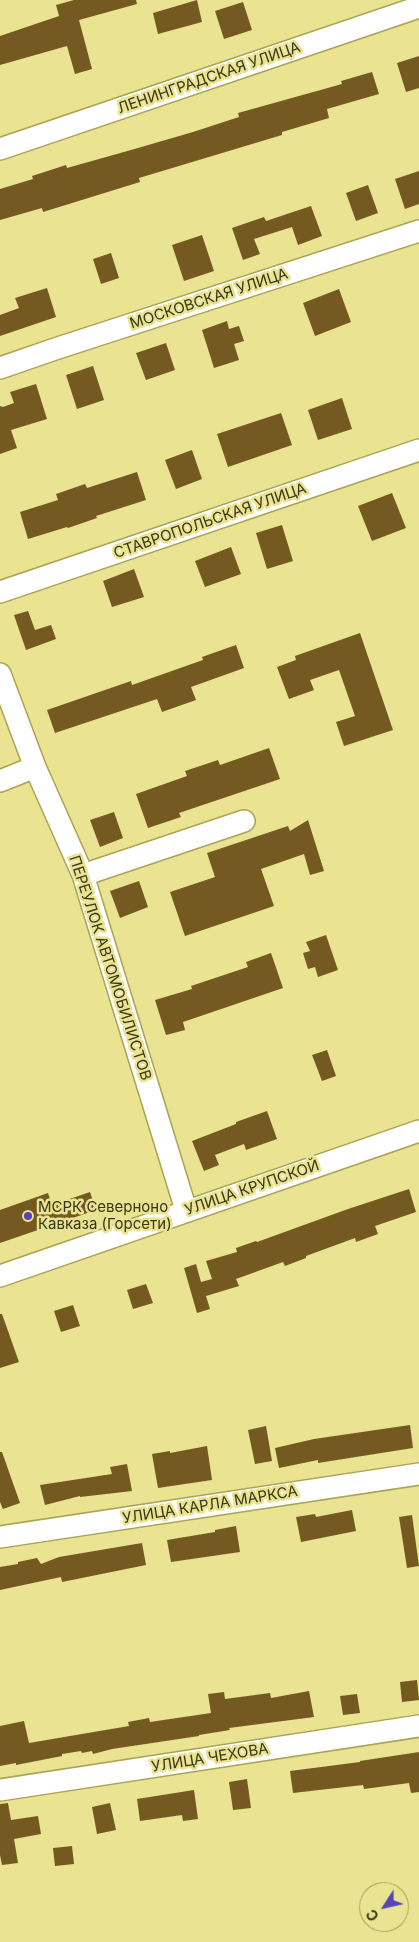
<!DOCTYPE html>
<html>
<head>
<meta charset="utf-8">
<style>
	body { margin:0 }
	#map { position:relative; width:419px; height:1942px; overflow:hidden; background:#e9e392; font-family:Inter,sans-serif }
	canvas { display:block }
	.north { position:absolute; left:359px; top:1882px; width:50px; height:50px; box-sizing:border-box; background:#e9e392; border:1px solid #a29e60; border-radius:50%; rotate:235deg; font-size:14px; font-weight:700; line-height:20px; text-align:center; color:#383614 }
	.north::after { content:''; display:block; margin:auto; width:18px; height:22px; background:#5743bb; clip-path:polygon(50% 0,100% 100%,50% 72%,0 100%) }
</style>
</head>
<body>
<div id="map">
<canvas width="419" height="1942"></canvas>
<div class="north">С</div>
</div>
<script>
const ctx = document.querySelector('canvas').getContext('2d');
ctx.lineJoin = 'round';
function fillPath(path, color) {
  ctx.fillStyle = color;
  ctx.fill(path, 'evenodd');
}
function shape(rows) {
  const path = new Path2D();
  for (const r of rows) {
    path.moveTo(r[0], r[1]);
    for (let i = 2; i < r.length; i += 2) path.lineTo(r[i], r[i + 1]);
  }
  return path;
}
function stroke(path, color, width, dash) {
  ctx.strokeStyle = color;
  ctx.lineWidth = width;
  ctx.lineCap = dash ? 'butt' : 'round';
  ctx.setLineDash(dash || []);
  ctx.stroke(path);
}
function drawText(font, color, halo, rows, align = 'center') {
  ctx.font = font + ' Inter,sans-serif';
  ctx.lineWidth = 5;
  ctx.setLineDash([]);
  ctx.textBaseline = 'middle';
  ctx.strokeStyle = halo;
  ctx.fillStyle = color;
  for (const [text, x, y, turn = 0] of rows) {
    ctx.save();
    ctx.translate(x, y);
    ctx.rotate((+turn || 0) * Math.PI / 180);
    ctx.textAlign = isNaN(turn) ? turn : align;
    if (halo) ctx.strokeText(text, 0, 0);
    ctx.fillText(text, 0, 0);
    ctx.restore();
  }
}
fillPath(shape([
	[74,0,136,0,137,4,79,20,92,69,75,74,67,46,0,65,0,36,59,16,56,5],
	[197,0,202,22,158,34,153,13],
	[243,2,252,30,224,39,215,11],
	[419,56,419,88,406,92,397,63],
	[372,72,379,94,327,109,329,118,282,132,282,135,139,178,140,182,43,212,42,208,0,220,0,189,33,179,32,176,66,165,67,168,131,150,193,132,239,117,238,113,342,84,341,81],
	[419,171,419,204,405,209,395,179],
	[368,185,378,213,356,221,346,193],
	[311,206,322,236,298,245,292,227,254,239,260,254,243,260,232,228,264,217,266,221],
	[202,235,214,271,184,281,172,245],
	[111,253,119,278,101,284,93,259],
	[47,288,56,317,0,336,0,315,19,308,15,298],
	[339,289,351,322,315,336,303,303],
	[227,321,229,329,239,326,244,341,234,344,239,360,214,368,202,330],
	[166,343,175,370,146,380,136,353],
	[93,366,104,400,77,409,66,375],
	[36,384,47,419,11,430,17,448,0,454,0,406,3,407,14,403,10,392],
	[342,398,352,429,318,440,308,410],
	[281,413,292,445,228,467,217,434],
	[192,450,202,479,176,489,165,460],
	[137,472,146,500,96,516,97,518,68,528,67,527,28,539,20,512,58,500,56,494,85,484,87,488],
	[392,493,406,528,372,541,358,506],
	[282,525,293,561,267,569,256,533],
	[231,547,241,574,205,587,195,561],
	[134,569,144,597,112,607,103,581],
	[28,611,35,630,51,625,56,639,26,650,14,615],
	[360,633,393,730,344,746,336,722,355,716,339,670,310,680,314,690,289,699,277,667,296,660,295,656],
	[236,645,244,668,191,687,196,700,162,712,157,699,55,733,47,710,131,681,132,685,203,660,202,657],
	[269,748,280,779,179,813,181,817,148,828,136,794,187,776,185,771,218,760,220,765],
	[114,812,123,838,100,847,90,820],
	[308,820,324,871,310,875,304,854,261,869,274,906,185,936,170,892,215,877,207,853,288,826,290,831],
	[139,881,148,907,120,918,110,891],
	[326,935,338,970,318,977,315,967,308,969,303,953,310,951,306,942],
	[271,953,283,988,183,1022,185,1030,166,1035,155,1000,192,989,191,986,248,967,246,962],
	[327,1050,336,1076,322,1081,312,1055],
	[267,1111,277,1139,246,1150,244,1144,215,1155,219,1165,204,1171,192,1141,236,1124,236,1122],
	[409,1189,416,1212,375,1226,378,1234,356,1242,355,1238,306,1256,306,1258,285,1266,283,1262,236,1279,239,1286,206,1296,210,1309,197,1313,184,1268,196,1264,201,1282,212,1279,206,1261,237,1252,236,1248,256,1241,257,1242,348,1209],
	[90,1192,96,1210,0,1243,0,1210,48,1193,52,1205],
	[146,1284,153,1303,133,1309,127,1290],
	[73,1305,80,1326,61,1332,54,1311],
	[0,1314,2,1314,19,1362,0,1368],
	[410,1425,413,1448,318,1463,318,1460,279,1468,275,1448,314,1439],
	[266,1426,272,1461,255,1464,248,1430],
	[207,1446,212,1480,158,1488,152,1454,170,1451,170,1453],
	[0,1452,2,1452,20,1503,3,1509,0,1502],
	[127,1464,132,1491,80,1497,80,1496,45,1505,40,1485,112,1474,110,1467],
	[352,1510,356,1531,301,1542,296,1517,315,1514,316,1517],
	[412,1515,419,1566,407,1568,399,1517],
	[236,1526,240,1552,171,1562,167,1540,215,1532,215,1530],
	[142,1543,146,1565,62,1582,61,1577,0,1590,0,1567,18,1564,18,1562,37,1558,41,1564,59,1557],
	[417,1680,419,1700,402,1702,400,1682],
	[309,1691,314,1717,229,1728,230,1730,199,1735,199,1736,112,1749,93,1754,92,1751,82,1753,81,1751,62,1754,62,1756,16,1765,16,1763,0,1766,0,1726,24,1721,29,1743,129,1726,128,1722,149,1718,150,1722,211,1713,208,1694,224,1692,225,1699,270,1693,271,1698],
	[357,1694,360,1713,343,1715,340,1696],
	[419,1752,419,1792,411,1793,409,1783,364,1789,363,1785,293,1793,290,1771,360,1762,360,1761],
	[247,1779,251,1808,233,1810,229,1782],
	[194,1790,198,1819,183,1821,182,1815,140,1821,137,1799],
	[8,1803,11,1820,38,1816,41,1834,14,1839,18,1863,2,1865,0,1855,0,1804],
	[110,1803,116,1830,97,1834,92,1807],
	[72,1846,74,1864,55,1866,53,1848]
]), '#745a20');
const street = shape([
	[0,149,419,7],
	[0,368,58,348,419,231],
	[0,592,419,450],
	[0,674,35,767,83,875,186,1210],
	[0,781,35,767],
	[83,875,244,821],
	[0,1276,419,1131],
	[0,1537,419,1474],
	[0,1790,419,1726]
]);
stroke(street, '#aaa454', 24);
stroke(street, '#fff', 21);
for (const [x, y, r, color] of [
	[28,1216,5,"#5743bb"]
]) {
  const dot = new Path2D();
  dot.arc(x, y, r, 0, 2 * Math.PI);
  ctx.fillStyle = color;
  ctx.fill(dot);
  stroke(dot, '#e9e392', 2);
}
drawText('15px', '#383614', '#e9e392', [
	["ЛЕНИНГРАДСКАЯ УЛИЦА",209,78,-19],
	["МОСКОВСКАЯ УЛИЦА",209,299,-18],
	["СТАВРОПОЛЬСКАЯ УЛИЦА",210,521,-19],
	["ПЕРЕУЛОК АВТОМОБИЛИСТОВ",110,968,72],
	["УЛИЦА КРУПСКОЙ",252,1188,-19],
	["УЛИЦА КАРЛА МАРКСА",210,1505,-9],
	["УЛИЦА ЧЕХОВА",210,1758,-9]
]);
drawText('15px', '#383614', '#e9e392', [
	["МСРК Северноно",38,1207],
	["Кавказа (Горсети)",38,1224]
], 'left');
</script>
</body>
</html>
